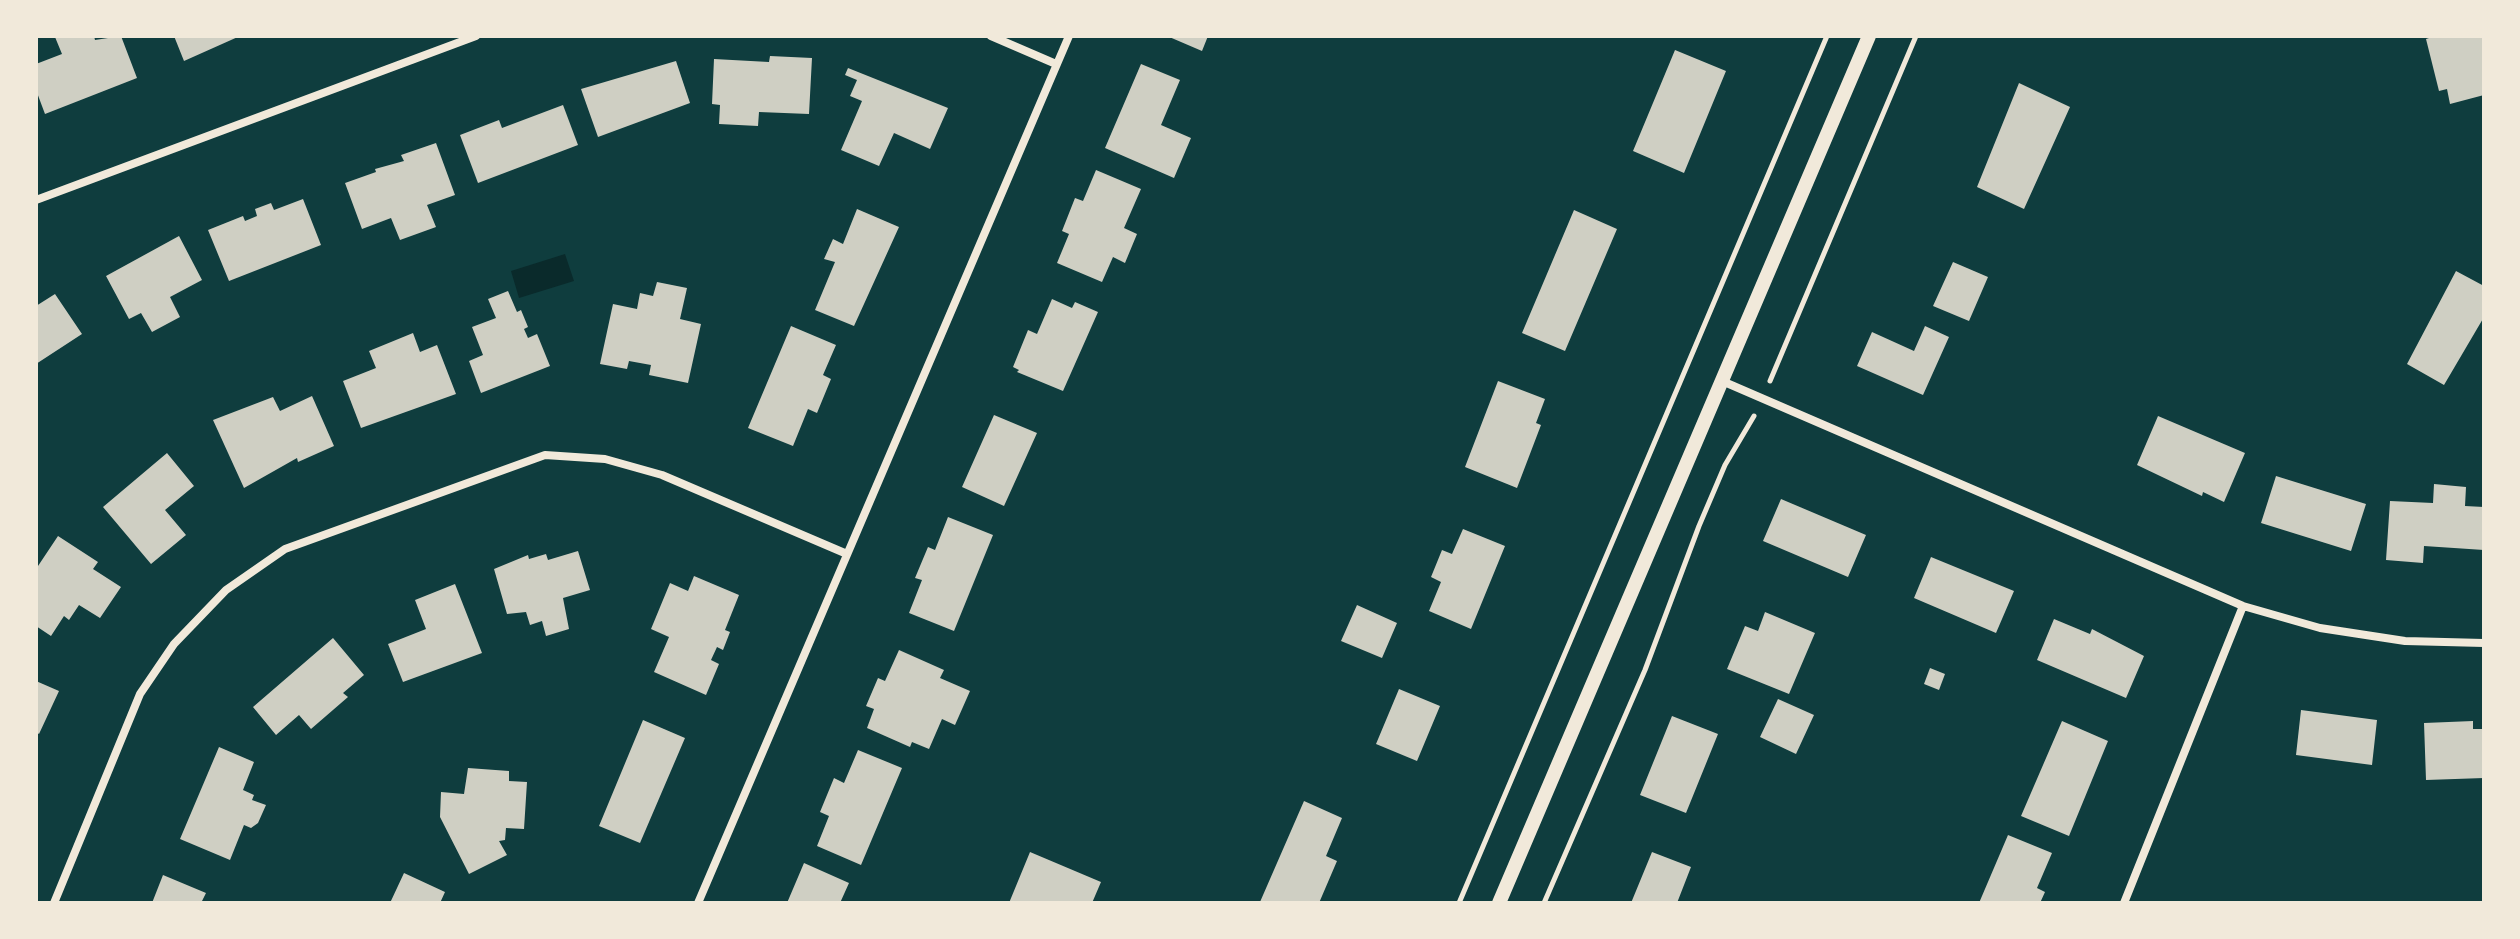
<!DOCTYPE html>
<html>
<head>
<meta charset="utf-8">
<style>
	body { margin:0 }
	#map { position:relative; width:2520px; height:939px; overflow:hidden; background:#0f3d3e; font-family:Overpass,sans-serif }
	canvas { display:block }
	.frame { position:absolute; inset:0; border:38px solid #f1e9da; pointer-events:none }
</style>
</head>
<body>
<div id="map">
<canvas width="2520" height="939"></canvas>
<div class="frame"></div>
</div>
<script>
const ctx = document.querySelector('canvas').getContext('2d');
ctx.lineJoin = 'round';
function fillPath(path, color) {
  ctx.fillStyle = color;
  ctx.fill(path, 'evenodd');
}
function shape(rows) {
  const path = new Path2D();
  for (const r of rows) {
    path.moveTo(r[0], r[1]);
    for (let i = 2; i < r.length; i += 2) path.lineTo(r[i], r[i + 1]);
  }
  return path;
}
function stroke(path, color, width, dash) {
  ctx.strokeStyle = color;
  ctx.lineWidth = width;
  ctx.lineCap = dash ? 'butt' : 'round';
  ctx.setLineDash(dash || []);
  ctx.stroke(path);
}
fillPath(shape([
	[565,254,574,281,519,298,511,271]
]), '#0a2a2b');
fillPath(shape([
	[58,36,94,36,95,40,121,36,137,78,45,114,36,90,36,64,62,54,55,37],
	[174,36,240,36,184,61],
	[1167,36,1208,36,1202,51],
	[2435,36,2484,36,2484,95,2450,104,2447,89,2439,91,2426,39],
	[1675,50,1726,71,1684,173,1633,151],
	[770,56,812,58,809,114,759,112,758,126,719,124,720,105,712,104,714,59,769,62],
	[676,61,690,103,598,137,581,89],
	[1141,64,1180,80,1161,125,1191,138,1174,178,1105,148],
	[848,68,948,108,930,149,894,133,879,166,841,150,862,101,850,96,857,80,845,75],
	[2019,83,2070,107,2024,209,1977,187],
	[563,105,578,145,478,183,460,135,499,120,502,128],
	[436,143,455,195,427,205,436,227,400,240,391,218,362,229,345,183,376,172,375,169,404,161,401,155],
	[1096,170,1141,189,1124,228,1137,234,1125,263,1113,257,1102,282,1057,263,1069,234,1062,231,1075,198,1083,201],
	[303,199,321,245,229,281,208,230,243,216,245,221,257,216,255,209,271,203,274,210],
	[857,209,899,227,854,326,815,310,835,262,824,259,833,239,843,244],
	[1574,210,1617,229,1565,351,1522,333],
	[179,236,202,280,170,297,180,317,152,332,141,313,129,319,106,276],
	[1953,262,1988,277,1969,321,1933,306],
	[2456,271,2484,286,2484,317,2444,385,2407,364],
	[657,282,687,288,680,319,701,324,688,383,649,375,651,365,629,361,627,369,600,364,613,304,637,309,640,293,653,296],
	[508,291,517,312,521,310,528,327,524,329,528,338,537,334,550,366,481,393,469,361,483,355,472,327,496,318,488,299],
	[55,294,82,334,36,364,36,306],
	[1052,299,1072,308,1075,302,1098,312,1063,391,1017,372,1019,370,1013,367,1028,330,1037,334],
	[791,326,836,345,823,375,831,379,817,413,808,409,793,446,748,428],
	[1925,326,1949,337,1923,395,1857,366,1872,332,1914,351],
	[413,333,420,352,437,345,456,394,361,428,343,381,376,368,369,351],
	[1498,381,1545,399,1536,423,1541,425,1517,488,1465,467],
	[312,396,334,446,298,462,297,458,244,488,213,420,273,397,280,411],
	[994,415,1037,433,1004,506,962,487],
	[2158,416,2245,453,2224,502,2203,492,2202,496,2137,465],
	[167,453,194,486,165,510,186,535,151,564,103,507],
	[2276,476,2366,504,2351,551,2261,523],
	[2434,484,2466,487,2465,506,2484,507,2484,550,2424,546,2423,563,2386,560,2390,501,2433,503],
	[1781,499,1866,535,1848,577,1763,541],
	[948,517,993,535,954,631,909,613,922,580,915,578,928,547,935,550],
	[1463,529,1505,546,1471,629,1429,611,1441,582,1431,577,1442,550,1452,554],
	[58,536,98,562,93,569,121,587,100,618,79,605,69,620,64,616,51,636,36,626,36,569],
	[578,551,590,590,563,598,569,629,546,636,542,621,530,625,526,612,507,614,494,569,528,555,529,559,546,554,548,560],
	[1931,557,2014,591,1996,633,1914,598],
	[694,576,739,595,725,630,730,632,723,650,717,647,711,660,719,664,706,695,654,672,669,637,651,629,670,583,688,591],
	[455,584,482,653,403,682,388,644,426,629,415,600],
	[1357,605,1397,623,1382,658,1341,641],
	[1765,612,1815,633,1789,694,1727,669,1745,626,1758,631],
	[2054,619,2090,634,2092,629,2144,656,2126,698,2037,660],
	[333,638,364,675,343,693,348,697,311,729,299,715,276,735,253,707],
	[899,650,944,670,940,678,970,691,955,725,942,719,929,749,912,742,910,747,867,728,874,709,866,706,878,678,885,681],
	[1930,668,1945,674,1939,690,1924,684],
	[36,681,59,691,39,734,36,732],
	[1399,689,1440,706,1417,761,1376,744],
	[1778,699,1814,715,1796,754,1760,737],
	[2301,710,2377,720,2372,765,2296,755],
	[1672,716,1718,734,1686,813,1640,795],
	[643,720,685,738,640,843,599,826],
	[2062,721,2108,741,2069,836,2021,816],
	[2473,721,2473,729,2484,729,2484,778,2426,780,2424,723],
	[219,747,254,762,243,790,254,795,252,800,266,805,258,823,251,828,244,825,230,860,180,839],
	[858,750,902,768,861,865,817,846,829,816,820,812,834,778,844,783],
	[468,768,509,771,509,781,527,782,524,829,506,828,505,840,499,841,507,855,469,874,440,817,441,792,464,794],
	[1304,801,1342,818,1326,856,1337,861,1319,903,1263,903,1260,902],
	[2008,835,2052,853,2037,888,2045,892,2040,903,1979,903],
	[1030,852,1101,882,1092,903,1009,903],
	[1652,852,1691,867,1677,903,1631,903],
	[804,863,849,883,840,903,787,903],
	[404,873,445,892,440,903,390,903],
	[163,875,206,893,201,903,152,903]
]), '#cfcfc3');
stroke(shape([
	[1770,381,1916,36],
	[1459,903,1827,36],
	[1544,903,1645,670,1699,526,1725,465,1754,416]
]), '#f1e9da', 5);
stroke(shape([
	[991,36,1056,64],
	[36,200,476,36],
	[1722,381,2243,606,2320,628,2405,641,2484,643],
	[54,903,140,694,174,644,226,590,285,549,545,455,605,459,662,475,847,554],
	[698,903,1069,36],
	[2124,903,2243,606]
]), '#f1e9da', 8);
stroke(shape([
	[1499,903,1869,36]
]), '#f1e9da', 14);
</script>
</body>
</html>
